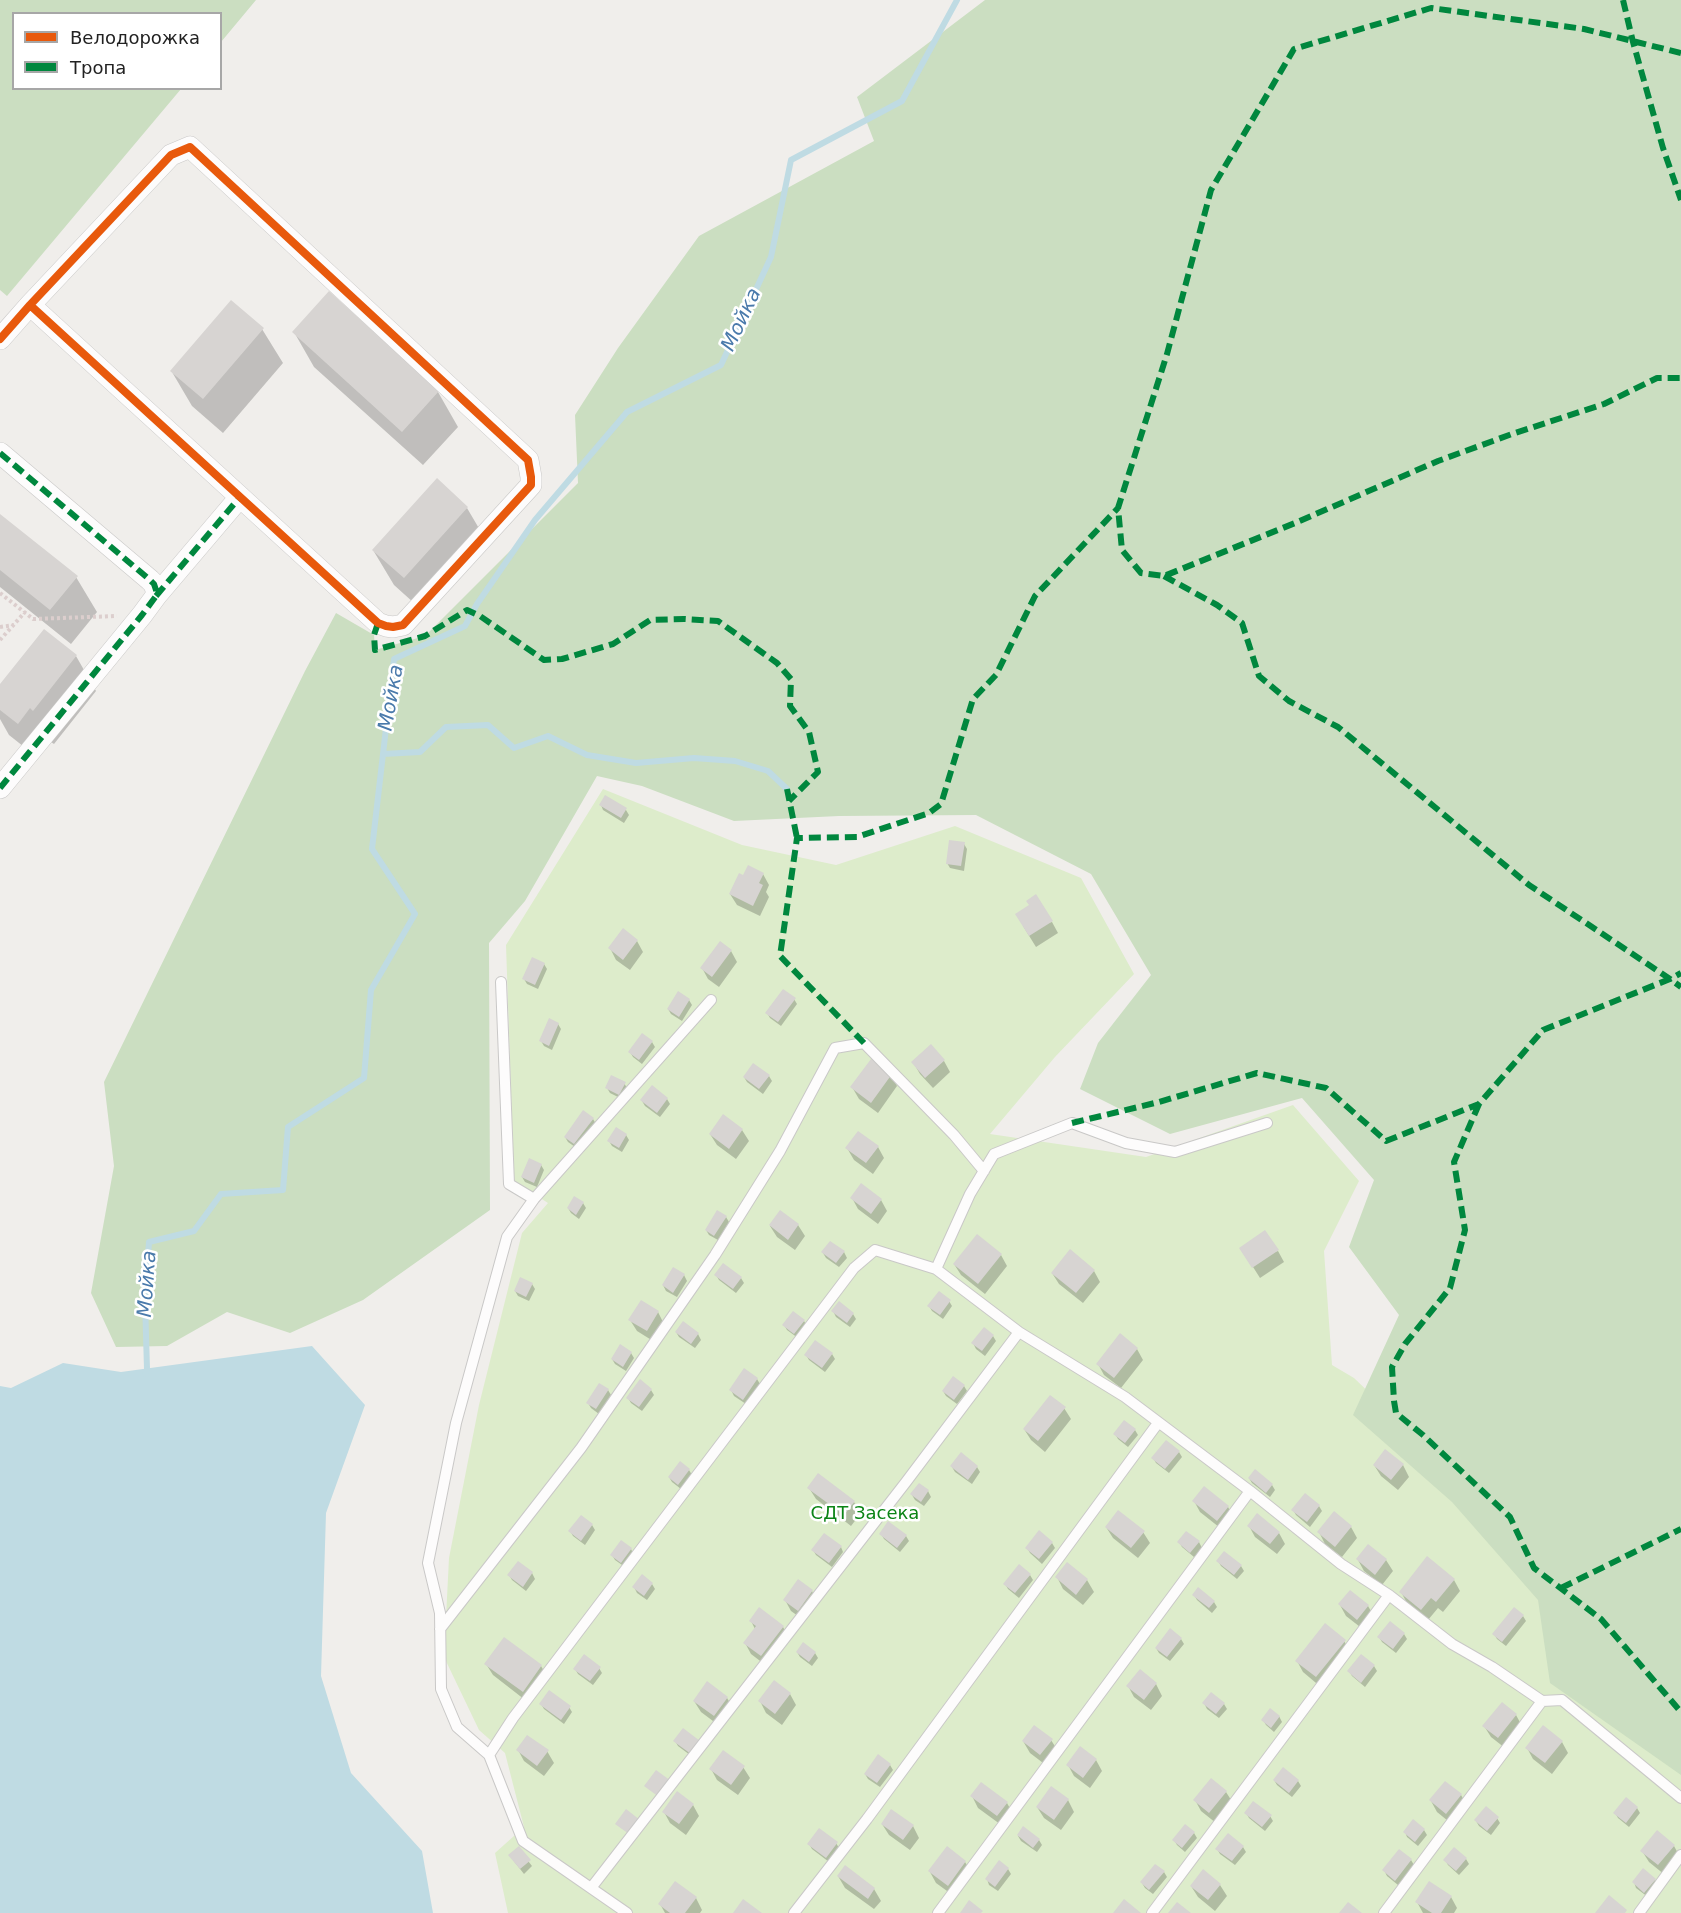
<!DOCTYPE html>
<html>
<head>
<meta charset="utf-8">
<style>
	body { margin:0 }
	#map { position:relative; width:1681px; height:1913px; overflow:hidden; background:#f0eeeb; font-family:"DejaVu Sans",sans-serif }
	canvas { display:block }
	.legend { position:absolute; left:12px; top:12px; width:210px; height:78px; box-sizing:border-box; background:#fff; border:2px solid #a7a7a7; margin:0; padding:8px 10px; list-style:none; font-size:18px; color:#222 }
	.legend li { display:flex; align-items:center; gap:12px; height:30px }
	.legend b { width:30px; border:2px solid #a7a7a7 }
</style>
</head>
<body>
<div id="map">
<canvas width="1681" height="1913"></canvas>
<ul class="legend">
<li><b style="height:8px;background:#e8590c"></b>Велодорожка</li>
<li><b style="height:8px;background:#00873e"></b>Тропа</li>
</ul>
</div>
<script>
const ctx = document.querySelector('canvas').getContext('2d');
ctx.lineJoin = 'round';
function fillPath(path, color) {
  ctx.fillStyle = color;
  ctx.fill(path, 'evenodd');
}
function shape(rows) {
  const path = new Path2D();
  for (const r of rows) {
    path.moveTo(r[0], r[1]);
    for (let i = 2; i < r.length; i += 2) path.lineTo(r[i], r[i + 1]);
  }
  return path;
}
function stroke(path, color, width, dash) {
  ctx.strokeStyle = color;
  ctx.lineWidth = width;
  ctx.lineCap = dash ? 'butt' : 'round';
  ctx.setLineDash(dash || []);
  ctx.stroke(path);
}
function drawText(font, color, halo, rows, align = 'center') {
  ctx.font = font + ' "DejaVu Sans",sans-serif';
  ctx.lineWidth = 5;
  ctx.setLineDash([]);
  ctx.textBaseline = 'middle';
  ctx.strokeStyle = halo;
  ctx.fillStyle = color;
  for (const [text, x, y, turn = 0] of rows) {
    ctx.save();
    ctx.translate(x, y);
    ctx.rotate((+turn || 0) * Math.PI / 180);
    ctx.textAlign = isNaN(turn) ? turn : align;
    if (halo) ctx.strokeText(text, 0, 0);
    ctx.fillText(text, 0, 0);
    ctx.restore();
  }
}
fillPath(shape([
	[603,789,742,845,836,865,955,826,1081,878,1134,974,1055,1057,990,1134,1146,1157,1293,1105,1359,1181,1324,1251,1332,1365,1354,1378,1552,1568,1681,1763,1681,1913,508,1913,495,1853,524,1827,505,1753,479,1730,444,1657,449,1558,479,1405,522,1233,548,1203,514,1181,506,945]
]), '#ddeccb');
fillPath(shape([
	[0,0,256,0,221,42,220,14,14,14,14,88,181,89,7,296,0,290],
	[985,0,1681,0,1681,1775,1550,1683,1538,1600,1452,1502,1353,1415,1399,1315,1349,1247,1374,1180,1302,1098,1170,1134,1080,1089,1098,1043,1151,975,1091,874,976,815,839,816,734,821,642,786,597,776,525,901,489,943,490,1210,363,1300,290,1333,227,1312,167,1346,116,1347,91,1293,114,1166,104,1082,305,671,336,613,374,635,375,650,425,636,578,483,575,415,618,348,699,236,874,141,857,97]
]), '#cbdec1');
fillPath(shape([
	[312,1346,365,1405,326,1513,321,1676,351,1773,422,1851,433,1913,0,1913,0,1386,11,1388,63,1363,121,1372]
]), '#bfdbe3');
fillPath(shape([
	[262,329,283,363,223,433,192,406,172,372],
	[294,332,438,392,458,427,423,465,314,367],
	[467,508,487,542,424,612,394,585,373,550],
	[0,516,76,577,97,612,71,644,0,587],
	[76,656,96,691,54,744,51,742,38,758,9,735,0,719,0,686],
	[601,805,626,810,629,815,624,823,603,810],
	[964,844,967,849,964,871,950,868,947,863],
	[763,874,769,885,766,892,769,897,760,916,737,905,730,894,744,876],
	[1052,922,1058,933,1036,947,1023,926],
	[637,941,643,952,630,970,616,960,610,948],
	[731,951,737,962,719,987,708,979,702,968],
	[544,964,547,969,538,989,527,984,524,979],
	[794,999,797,1004,781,1026,770,1018,767,1013],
	[689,1000,692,1005,682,1021,671,1014,668,1009],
	[558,1024,561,1029,552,1050,544,1046,541,1041],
	[652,1042,655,1047,642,1064,633,1057,630,1052],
	[944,1061,950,1072,933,1088,920,1074,913,1062],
	[891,1075,897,1086,878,1113,859,1099,852,1087],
	[769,1076,772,1081,763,1094,747,1082,744,1077],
	[624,1083,627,1088,622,1099,610,1093,607,1088],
	[667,1099,670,1104,660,1117,645,1106,642,1101],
	[593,1119,596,1124,578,1149,568,1142,565,1137],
	[742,1130,749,1141,736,1159,717,1145,710,1134],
	[626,1135,629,1140,622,1152,612,1146,609,1141],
	[878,1147,884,1158,873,1174,854,1160,847,1148],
	[541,1165,544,1170,537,1187,525,1182,522,1177],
	[852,1198,881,1200,887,1211,878,1224,858,1209],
	[583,1203,586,1208,579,1219,571,1213,568,1208],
	[726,1217,729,1222,718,1240,709,1235,706,1230],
	[798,1225,805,1236,795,1250,777,1237,770,1226],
	[1278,1251,1284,1262,1260,1278,1248,1259],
	[844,1252,847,1258,839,1267,826,1258,823,1253],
	[1001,1255,1007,1266,985,1294,961,1275,954,1264],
	[1094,1271,1100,1282,1083,1303,1059,1284,1052,1273],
	[684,1275,687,1281,677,1297,666,1291,663,1285],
	[716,1275,741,1278,744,1283,736,1293,719,1280],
	[532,1284,535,1289,529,1301,518,1296,515,1291],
	[949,1301,952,1306,943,1319,932,1311,929,1306],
	[833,1311,853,1314,856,1319,850,1327,836,1317],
	[658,1312,664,1324,653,1341,637,1331,630,1320],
	[804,1321,807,1326,798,1338,787,1330,784,1325],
	[683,1323,698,1334,701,1340,695,1348,679,1337,676,1332],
	[993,1336,996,1341,985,1356,976,1349,973,1343],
	[1137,1349,1143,1360,1121,1388,1104,1375,1098,1364],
	[631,1353,634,1358,626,1371,615,1364,612,1359],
	[832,1354,835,1359,825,1372,809,1360,806,1355],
	[757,1379,760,1384,746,1404,734,1396,731,1390],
	[964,1386,967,1391,957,1404,946,1396,943,1391],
	[608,1390,611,1395,599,1414,591,1408,588,1403],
	[651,1390,654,1395,642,1411,631,1403,628,1398],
	[1064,1408,1071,1419,1045,1452,1031,1440,1024,1429],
	[1135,1430,1138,1435,1128,1447,1118,1439,1115,1434],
	[1385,1451,1403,1465,1409,1477,1398,1490,1381,1476,1374,1465],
	[1179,1452,1182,1457,1169,1473,1156,1463,1153,1458],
	[952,1467,977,1467,980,1472,972,1484,955,1472],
	[689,1470,692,1475,681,1489,672,1482,669,1477],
	[1249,1478,1272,1485,1275,1490,1270,1497,1252,1483],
	[919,1485,928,1491,931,1497,924,1506,915,1500,912,1495],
	[809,1488,854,1502,861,1513,851,1526,816,1499],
	[1194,1501,1228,1507,1234,1518,1224,1531,1200,1512],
	[1319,1506,1322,1511,1310,1527,1296,1515,1293,1510],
	[592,1525,595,1530,585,1545,573,1536,570,1531],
	[1249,1526,1279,1533,1285,1544,1277,1554,1255,1537],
	[1106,1527,1143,1532,1150,1543,1138,1558,1113,1538],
	[1351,1527,1357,1538,1342,1557,1325,1544,1319,1532],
	[881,1534,906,1536,909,1541,900,1552,884,1539],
	[621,1542,631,1549,634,1555,625,1567,615,1560,612,1555],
	[1179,1542,1199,1542,1202,1548,1194,1557,1182,1547],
	[1052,1543,1055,1548,1042,1564,1030,1553,1027,1548],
	[841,1547,843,1552,832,1567,816,1555,813,1550],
	[1358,1560,1386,1560,1393,1571,1382,1585,1364,1571],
	[1218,1561,1241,1566,1244,1571,1237,1579,1221,1566],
	[518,1563,532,1573,535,1579,526,1591,512,1580,509,1575],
	[1067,1564,1087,1580,1094,1592,1083,1605,1063,1589,1057,1577],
	[1030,1575,1033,1580,1019,1598,1008,1589,1005,1584],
	[1454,1580,1460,1591,1443,1612,1438,1608,1428,1620,1407,1603,1401,1592],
	[652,1584,655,1589,647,1600,637,1593,634,1587],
	[812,1591,818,1603,805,1621,791,1611,785,1600],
	[1350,1592,1368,1606,1375,1618,1364,1630,1346,1616,1340,1605],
	[1194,1595,1214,1602,1217,1607,1212,1613,1197,1600],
	[1523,1616,1526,1621,1506,1646,1497,1639,1494,1634],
	[751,1621,783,1627,789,1638,768,1667,751,1654,745,1643,755,1629],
	[1404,1634,1407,1639,1396,1653,1382,1642,1379,1637],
	[505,1639,541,1666,548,1678,529,1703,493,1675,486,1664],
	[1181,1639,1184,1644,1170,1661,1159,1653,1156,1648],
	[1344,1641,1351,1652,1322,1688,1303,1672,1297,1661],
	[797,1652,815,1653,818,1658,812,1666,800,1657],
	[1361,1656,1374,1666,1377,1671,1365,1687,1352,1676,1349,1671],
	[599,1668,602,1673,593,1685,578,1674,575,1669],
	[707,1683,727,1698,734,1709,721,1727,701,1712,694,1701],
	[1156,1684,1162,1696,1151,1710,1134,1697,1128,1686],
	[790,1694,796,1705,782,1725,766,1713,760,1701],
	[1204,1703,1224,1704,1227,1709,1219,1718,1207,1709],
	[541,1704,569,1707,572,1712,564,1724,544,1709],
	[1516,1715,1522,1726,1505,1748,1491,1737,1484,1726],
	[1279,1716,1282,1722,1274,1732,1266,1725,1263,1720],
	[683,1730,694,1758,678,1746,675,1741],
	[1051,1740,1058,1751,1047,1766,1030,1753,1023,1741],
	[1562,1742,1568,1753,1552,1774,1533,1759,1527,1748],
	[518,1750,547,1751,554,1763,544,1776,524,1761],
	[1096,1760,1102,1771,1090,1788,1074,1776,1068,1765],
	[890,1765,893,1770,880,1787,868,1779,865,1774],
	[743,1767,750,1778,738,1795,717,1780,711,1769],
	[1274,1780,1298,1781,1301,1786,1292,1797,1277,1785],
	[1445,1783,1461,1795,1468,1807,1453,1825,1437,1812,1431,1801],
	[1226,1792,1233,1803,1216,1823,1201,1811,1195,1800],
	[972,1796,1007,1803,1013,1814,1004,1827,978,1808],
	[1068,1800,1074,1812,1061,1830,1044,1818,1037,1807],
	[693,1805,699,1816,686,1835,670,1823,664,1812],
	[1637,1808,1640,1813,1629,1827,1618,1818,1615,1813],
	[1246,1813,1270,1816,1273,1821,1265,1831,1249,1818],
	[1497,1818,1500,1823,1491,1835,1479,1826,1476,1821],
	[882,1824,913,1826,919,1838,910,1850,889,1835],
	[1424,1830,1427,1835,1418,1846,1407,1837,1405,1832],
	[1194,1833,1197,1838,1185,1852,1177,1845,1174,1840],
	[1018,1836,1039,1840,1042,1845,1037,1852,1021,1841],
	[836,1843,839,1848,829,1862,812,1849,809,1844],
	[1674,1846,1680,1857,1665,1875,1649,1862,1642,1851],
	[1243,1847,1246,1852,1235,1865,1220,1854,1217,1849],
	[518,1848,532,1866,524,1874,513,1860],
	[1466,1859,1469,1864,1459,1875,1448,1865,1445,1860],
	[1411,1860,1414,1865,1398,1885,1387,1876,1384,1870],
	[965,1862,972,1873,954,1896,936,1883,930,1872],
	[845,1868,874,1889,881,1901,874,1909,845,1888,838,1876],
	[1008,1869,1011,1874,998,1891,989,1885,987,1879],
	[1164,1872,1167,1877,1153,1894,1145,1888,1142,1883],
	[1655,1880,1658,1885,1648,1897,1636,1888,1634,1882],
	[675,1883,696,1898,702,1910,700,1913,665,1913,660,1904],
	[1220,1885,1227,1896,1215,1911,1198,1897,1191,1886],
	[1451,1897,1457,1908,1454,1913,1423,1913,1417,1902]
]), '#0003');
stroke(shape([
	[383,754,420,752,446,727,488,725,514,748,548,736,587,755,636,763,694,758,735,761,768,771,787,789],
	[145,1374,147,1369,145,1300,149,1242,194,1231,221,1194,283,1190,288,1127,364,1078,371,990,415,914,372,849,394,659,465,626,477,604,535,520,627,412,721,365,771,257,791,160,902,101,957,0]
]), '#bfdbe3', 6);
fillPath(shape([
	[329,291,439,391,402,432,292,332],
	[231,300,264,328,203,399,170,371],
	[437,478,468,507,404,578,372,550],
	[0,514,78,576,50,610,0,570],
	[44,629,77,655,33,711,30,708,18,724,0,710,0,684],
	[605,795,627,808,621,818,599,805],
	[949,840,965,842,961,866,946,864],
	[748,865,764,873,759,883,763,885,753,906,729,894,739,873,743,875],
	[1036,894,1053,921,1029,936,1015,914,1029,905,1026,901],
	[623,928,638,940,623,960,608,948],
	[720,941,732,950,712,977,700,968],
	[532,957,545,963,535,985,522,979],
	[783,989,796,998,778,1022,765,1013],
	[678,991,690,999,679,1017,667,1009],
	[549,1018,559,1023,549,1046,539,1041],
	[642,1033,653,1041,639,1060,628,1052],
	[931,1044,945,1060,925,1078,911,1062],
	[871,1059,892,1074,871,1103,850,1087],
	[753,1063,770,1075,759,1089,743,1077],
	[611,1075,626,1082,619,1095,605,1088],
	[652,1085,668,1098,657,1113,640,1100],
	[583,1110,594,1118,574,1144,564,1137],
	[723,1114,743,1129,729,1149,709,1134],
	[616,1127,627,1134,619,1148,607,1141],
	[858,1131,879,1146,866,1163,845,1148],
	[529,1158,542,1164,534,1183,521,1177],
	[861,1183,882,1199,871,1214,850,1198],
	[574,1196,584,1202,576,1215,567,1208],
	[717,1210,727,1216,714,1236,705,1230],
	[780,1210,799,1224,788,1240,769,1225],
	[1265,1230,1279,1250,1252,1268,1239,1248],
	[977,1234,1002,1254,978,1284,953,1264],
	[830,1241,845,1251,836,1263,821,1252],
	[1070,1249,1095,1270,1076,1293,1051,1273],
	[723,1263,742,1277,733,1289,714,1275],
	[673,1267,685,1274,673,1293,662,1285],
	[520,1277,533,1283,526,1297,514,1291],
	[939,1291,951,1300,940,1315,927,1306],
	[641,1300,659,1311,647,1331,628,1320],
	[839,1301,854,1313,847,1323,831,1311],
	[793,1311,805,1320,794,1334,782,1325],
	[683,1321,699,1333,691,1344,675,1332],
	[984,1327,994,1335,982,1351,971,1343],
	[1120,1333,1138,1348,1114,1378,1096,1364],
	[815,1340,833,1353,822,1368,804,1355],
	[620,1344,632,1352,623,1367,611,1359],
	[744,1368,758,1378,743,1400,729,1390],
	[953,1376,965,1385,954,1400,942,1391],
	[640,1379,652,1389,639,1407,626,1398],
	[599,1383,609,1389,596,1409,586,1403],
	[1050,1395,1066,1407,1038,1441,1023,1429],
	[1124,1420,1136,1429,1125,1443,1113,1434],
	[1166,1440,1180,1451,1165,1469,1151,1458],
	[1385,1449,1404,1464,1391,1480,1373,1465],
	[961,1452,978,1466,968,1480,950,1466],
	[680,1461,690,1469,678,1485,668,1477],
	[1255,1469,1273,1484,1266,1493,1248,1478],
	[818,1473,855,1501,844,1515,807,1488],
	[919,1483,929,1490,921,1502,910,1494],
	[1204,1486,1229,1506,1217,1521,1192,1501],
	[1305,1493,1320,1505,1307,1522,1291,1510],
	[1118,1510,1145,1531,1131,1548,1105,1527],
	[1334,1511,1352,1526,1335,1547,1317,1532],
	[1257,1513,1280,1532,1270,1544,1247,1526],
	[581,1515,593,1524,581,1541,568,1531],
	[888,1521,907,1535,897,1548,879,1534],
	[1039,1530,1053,1542,1039,1559,1025,1548],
	[1186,1531,1200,1541,1190,1553,1177,1542],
	[824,1533,842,1546,829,1563,811,1550],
	[621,1540,632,1548,621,1563,610,1555],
	[1368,1544,1387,1559,1375,1575,1356,1559],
	[1224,1551,1242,1565,1234,1575,1216,1561],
	[1427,1556,1455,1579,1436,1602,1431,1598,1421,1610,1399,1592],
	[518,1561,533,1572,523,1587,507,1575],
	[1067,1562,1088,1579,1076,1595,1055,1577],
	[1019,1564,1031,1574,1015,1593,1003,1584],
	[642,1574,653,1583,644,1596,632,1587],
	[798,1579,813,1590,798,1611,783,1600],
	[1198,1587,1215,1601,1209,1608,1192,1595],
	[1350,1590,1369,1605,1357,1620,1338,1604],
	[759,1607,784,1626,761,1656,743,1643,756,1626,749,1621],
	[1514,1607,1524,1615,1502,1642,1492,1634],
	[1390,1621,1405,1633,1393,1649,1377,1637],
	[1325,1623,1346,1640,1316,1677,1295,1661],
	[1170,1628,1182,1638,1167,1657,1155,1648],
	[504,1637,542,1665,523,1692,484,1664],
	[803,1642,816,1652,809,1662,796,1652],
	[584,1654,601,1667,590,1681,573,1669],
	[1361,1654,1375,1665,1361,1683,1347,1671],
	[1140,1669,1157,1683,1144,1700,1126,1686],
	[774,1680,791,1693,775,1714,758,1701],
	[707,1681,728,1697,714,1716,693,1701],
	[549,1690,571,1706,561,1720,539,1704],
	[1211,1692,1225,1703,1216,1714,1202,1703],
	[1502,1702,1517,1714,1498,1738,1482,1726],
	[1270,1708,1280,1716,1271,1728,1261,1720],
	[1034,1725,1053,1739,1040,1755,1022,1741],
	[1543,1725,1563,1741,1545,1763,1525,1748],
	[683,1728,700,1741,691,1754,673,1741],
	[527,1735,549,1750,537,1766,516,1750],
	[1080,1746,1097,1759,1083,1778,1066,1765],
	[723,1750,745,1766,731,1785,709,1769],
	[878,1754,891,1764,877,1783,864,1774],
	[1283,1767,1299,1780,1289,1793,1273,1780],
	[656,1770,671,1781,659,1797,644,1786],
	[1211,1778,1227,1791,1209,1813,1193,1800],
	[1445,1781,1462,1794,1446,1814,1429,1800],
	[981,1782,1008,1802,997,1816,970,1796],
	[1051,1786,1069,1799,1054,1820,1036,1807],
	[677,1791,694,1804,679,1824,662,1812],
	[1626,1797,1638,1807,1626,1823,1613,1813],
	[1253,1801,1272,1815,1262,1827,1244,1813],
	[1486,1806,1499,1817,1487,1831,1474,1820],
	[626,1809,640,1820,629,1834,615,1824],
	[891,1809,914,1825,903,1840,881,1824],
	[1413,1819,1425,1829,1415,1842,1403,1832],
	[1185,1824,1195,1832,1182,1848,1172,1840],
	[1023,1826,1040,1839,1033,1848,1017,1835],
	[819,1828,838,1842,826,1858,807,1844],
	[1657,1830,1675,1845,1658,1865,1640,1851],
	[1228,1833,1244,1846,1232,1861,1215,1849],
	[519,1846,531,1860,520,1869,508,1855],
	[947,1846,966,1861,948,1886,928,1871],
	[1454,1847,1467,1858,1456,1871,1443,1860],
	[1399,1849,1412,1859,1395,1881,1382,1870],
	[999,1860,1009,1868,995,1887,985,1879],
	[1155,1864,1165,1871,1149,1890,1140,1882],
	[845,1865,875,1888,868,1899,837,1876],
	[1643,1868,1656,1879,1644,1893,1632,1882],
	[1203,1869,1221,1884,1208,1900,1190,1886],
	[675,1881,697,1897,685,1913,670,1913,658,1904],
	[1429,1881,1452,1896,1441,1913,1432,1913,1415,1902],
	[1609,1895,1627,1910,1625,1913,1595,1913],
	[743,1899,762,1913,733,1913],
	[1124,1899,1141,1913,1113,1913],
	[969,1900,983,1911,981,1913,960,1913],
	[1177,1902,1191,1913,1168,1913],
	[1348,1902,1362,1913,1339,1913]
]), '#d7d4d2');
const lane = shape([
	[501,982,509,1184,534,1199],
	[936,1269,970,1194,994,1154,1072,1123,1126,1143,1175,1152,1267,1123],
	[440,1629,581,1448,715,1255,780,1151,835,1048,864,1043,954,1135,984,1171],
	[1542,1701,1562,1700,1681,1798],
	[489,1755,513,1718,854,1268,875,1250,936,1269,1019,1332,1125,1397,1250,1491,1341,1564,1389,1595,1452,1644,1492,1667,1542,1701,1384,1913],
	[591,1888,906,1482,1019,1332],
	[627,1913,523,1841,489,1755,457,1727,441,1689,440,1613,428,1563,456,1423,507,1237,534,1199,711,1000],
	[794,1913,867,1819,1158,1423],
	[938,1913,1250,1491],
	[1152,1913,1389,1595],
	[1639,1913,1681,1855]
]);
const street = shape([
	[0,339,30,305,378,623,386,626,393,627,403,625,531,485,531,477,528,460,190,147,171,155,30,305],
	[0,453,150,580,154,584,156,590,156,596,142,615,0,788],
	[156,596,240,497]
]);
stroke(lane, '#c9c8c7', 12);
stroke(street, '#c9c8c7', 22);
stroke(shape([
	[0,593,33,619,117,616],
	[0,627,14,625],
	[0,640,25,612]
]), '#dccecd', 4, [3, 3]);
stroke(lane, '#fdfcfc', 10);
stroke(street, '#fdfcfc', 21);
stroke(shape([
	[1623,0,1633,42,1663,148,1681,200],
	[1681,53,1584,29,1431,8,1294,49,1211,190,1167,354,1118,508,1122,550,1141,573,1164,576,1295,523,1438,461,1512,434,1604,404,1657,378,1681,378],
	[0,453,150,580,154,584,156,590,156,596,142,615,0,788],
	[1164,576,1217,605,1242,623,1259,676,1289,701,1338,727,1529,885,1670,979,1681,973],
	[156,596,240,497],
	[378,623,374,635,375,650,425,636,467,610,480,616,544,660,562,659,613,644,650,620,684,619,718,621,777,663,791,679,790,706,809,732,818,772,789,801],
	[787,789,797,838],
	[864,1043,780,956,797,838,857,837,929,813,941,804,973,699,996,675,1035,596,1118,508],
	[1479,1104,1454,1162,1465,1230,1450,1288,1405,1344,1392,1367,1394,1401,1396,1413,1423,1435,1510,1517,1534,1568,1601,1619,1681,1712],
	[1072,1123,1159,1102,1257,1073,1326,1088,1386,1141,1479,1104,1543,1030,1670,979,1681,987],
	[1561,1588,1681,1529]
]), '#00873e', 6, [12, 6]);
stroke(shape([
	[0,339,30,305,378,623,386,626,393,627,403,625,531,485,531,477,528,460,190,147,171,155,30,305]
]), '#e8590c', 8);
drawText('18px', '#0c8416', '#fff', [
	["СДТ Засека",865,1514]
]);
drawText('italic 20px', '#4a7aab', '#fff', [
	["Мойка",742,320,-65],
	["Мойка",392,698,-80],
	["Мойка",148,1284,-86]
]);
</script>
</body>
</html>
